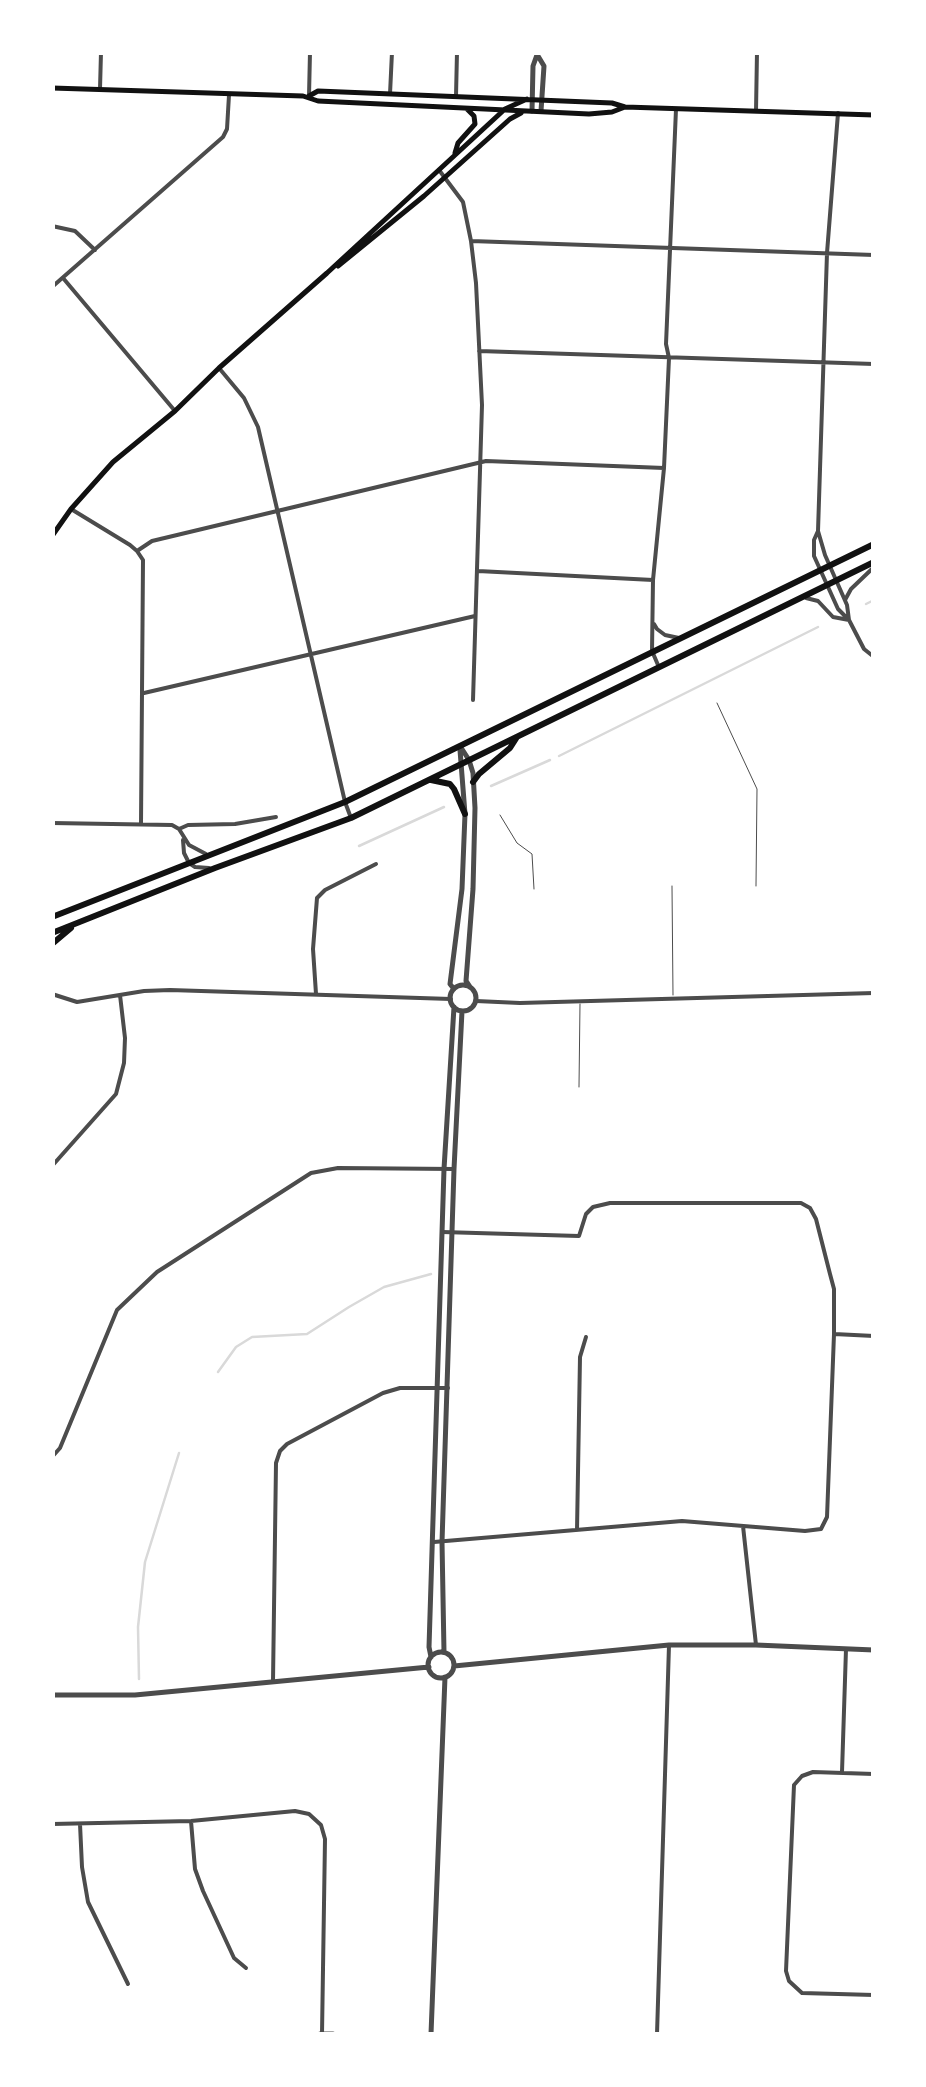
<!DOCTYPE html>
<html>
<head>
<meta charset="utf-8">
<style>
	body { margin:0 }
	#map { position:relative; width:926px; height:2087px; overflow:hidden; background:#fff; font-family:Arial,sans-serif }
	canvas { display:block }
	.frame { position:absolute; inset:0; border:55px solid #fff; pointer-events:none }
</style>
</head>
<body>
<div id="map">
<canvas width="926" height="2087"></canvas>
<div class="frame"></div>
</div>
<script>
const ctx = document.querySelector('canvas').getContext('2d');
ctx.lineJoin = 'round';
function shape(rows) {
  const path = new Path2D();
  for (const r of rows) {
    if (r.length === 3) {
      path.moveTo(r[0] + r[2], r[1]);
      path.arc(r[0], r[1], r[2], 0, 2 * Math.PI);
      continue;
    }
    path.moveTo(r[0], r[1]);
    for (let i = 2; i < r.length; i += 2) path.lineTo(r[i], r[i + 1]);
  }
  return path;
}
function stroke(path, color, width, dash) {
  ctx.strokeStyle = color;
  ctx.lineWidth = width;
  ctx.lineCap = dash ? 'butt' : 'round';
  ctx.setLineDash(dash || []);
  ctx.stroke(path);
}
stroke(shape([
	[866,604,874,600],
	[559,756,818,627],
	[491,786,550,760],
	[359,846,444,807],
	[218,1372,236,1347,252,1337,307,1334,349,1307,384,1287,431,1274],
	[139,1679,138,1627,145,1562,179,1453]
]), '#d9d9d9', 2.5);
stroke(shape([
	[717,703,757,789,756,886],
	[500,815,517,843,532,854,534,889],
	[672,886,673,995],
	[579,1087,580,1004]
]), '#4c4c4c', 1);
stroke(shape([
	[100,89,101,52],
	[390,94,392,52],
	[309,96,310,52],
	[456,96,457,52],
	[756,111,757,52],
	[838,113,827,253,818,531,814,540,814,556,838,609,849,620,864,649,874,657],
	[439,170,463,202,471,241,476,283,482,405,473,700],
	[52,226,75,231,95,250],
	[471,241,874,255],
	[63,278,175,411],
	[52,287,223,137,227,129,229,95],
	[479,351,874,364],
	[219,368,244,398,258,427,345,802,351,818],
	[71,509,130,545,137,551,143,560,141,824],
	[818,531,825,555,847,605,849,620],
	[137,551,152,541,486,461,664,468],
	[478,571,653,580],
	[806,598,818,601,833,617,849,620],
	[845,600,851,589,874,567],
	[654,624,657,629,665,635,679,638],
	[658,665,652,651,653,580,664,468,669,358,666,344,676,109],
	[144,693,475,616],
	[52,823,172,825,179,829,189,845,206,854],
	[179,829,188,825,235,824,276,817],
	[183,840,184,853,189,863,195,867,209,868],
	[52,994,77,1002,144,991,170,990,451,999],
	[316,994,313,949,317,898,325,890,376,864],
	[476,1001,520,1003,874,993],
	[52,1166,116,1094,124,1063,125,1038,120,995],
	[834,1334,874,1336],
	[52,1457,60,1448,117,1310,157,1272,311,1173,338,1168,454,1169],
	[743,1526,756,1645],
	[577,1530,580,1357,586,1337],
	[434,1542,682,1521,805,1531,821,1529,827,1517,834,1334,834,1289,830,1274,816,1219,810,1208,801,1203,610,1203,593,1207,586,1214,579,1236,442,1232],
	[273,1681,276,1463,280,1451,287,1444,383,1393,400,1388,448,1388],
	[842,1772,846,1649],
	[874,1774,813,1772,802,1776,794,1785,786,1971,789,1981,802,1993,874,1995],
	[191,1821,195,1869,203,1891,234,1958,246,1968],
	[52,1824,191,1821,295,1811,309,1814,321,1825,325,1839,322,2034],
	[80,1824,82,1867,88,1902,128,1984],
	[657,2034,669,1645]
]), '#4c4c4c', 4);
stroke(shape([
	[538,56,544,66,541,111],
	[532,111,533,66,538,52],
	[460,746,469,760,473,773,475,808,473,889,466,981,470,987],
	[463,998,13],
	[454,989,450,984,462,889,465,814,460,750],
	[444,1652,442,1542,454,1169,462,1011],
	[441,1665,13],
	[431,1657,429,1647,444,1169,454,1007],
	[454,1666,669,1645,756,1645,874,1650],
	[52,1695,135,1695,429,1667],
	[320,2034,333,2034],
	[431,2034,445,1677]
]), '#4c4c4c', 5);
stroke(shape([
	[52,88,303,96,318,101,589,114,612,112,625,107],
	[309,96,318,91,612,103,625,107,874,115],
	[455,153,458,143,475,124,474,116,467,109],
	[338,266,424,196,510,119,521,113],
	[52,536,71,509,113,462,175,411,219,368,327,273,505,109,527,99]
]), '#111', 5);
stroke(shape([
	[431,780,450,784,454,789,465,814],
	[473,782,479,774,510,748,517,737],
	[52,917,345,802,874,544],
	[52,933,215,868,351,818,874,562],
	[52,944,71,928]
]), '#111', 6);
</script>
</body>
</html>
